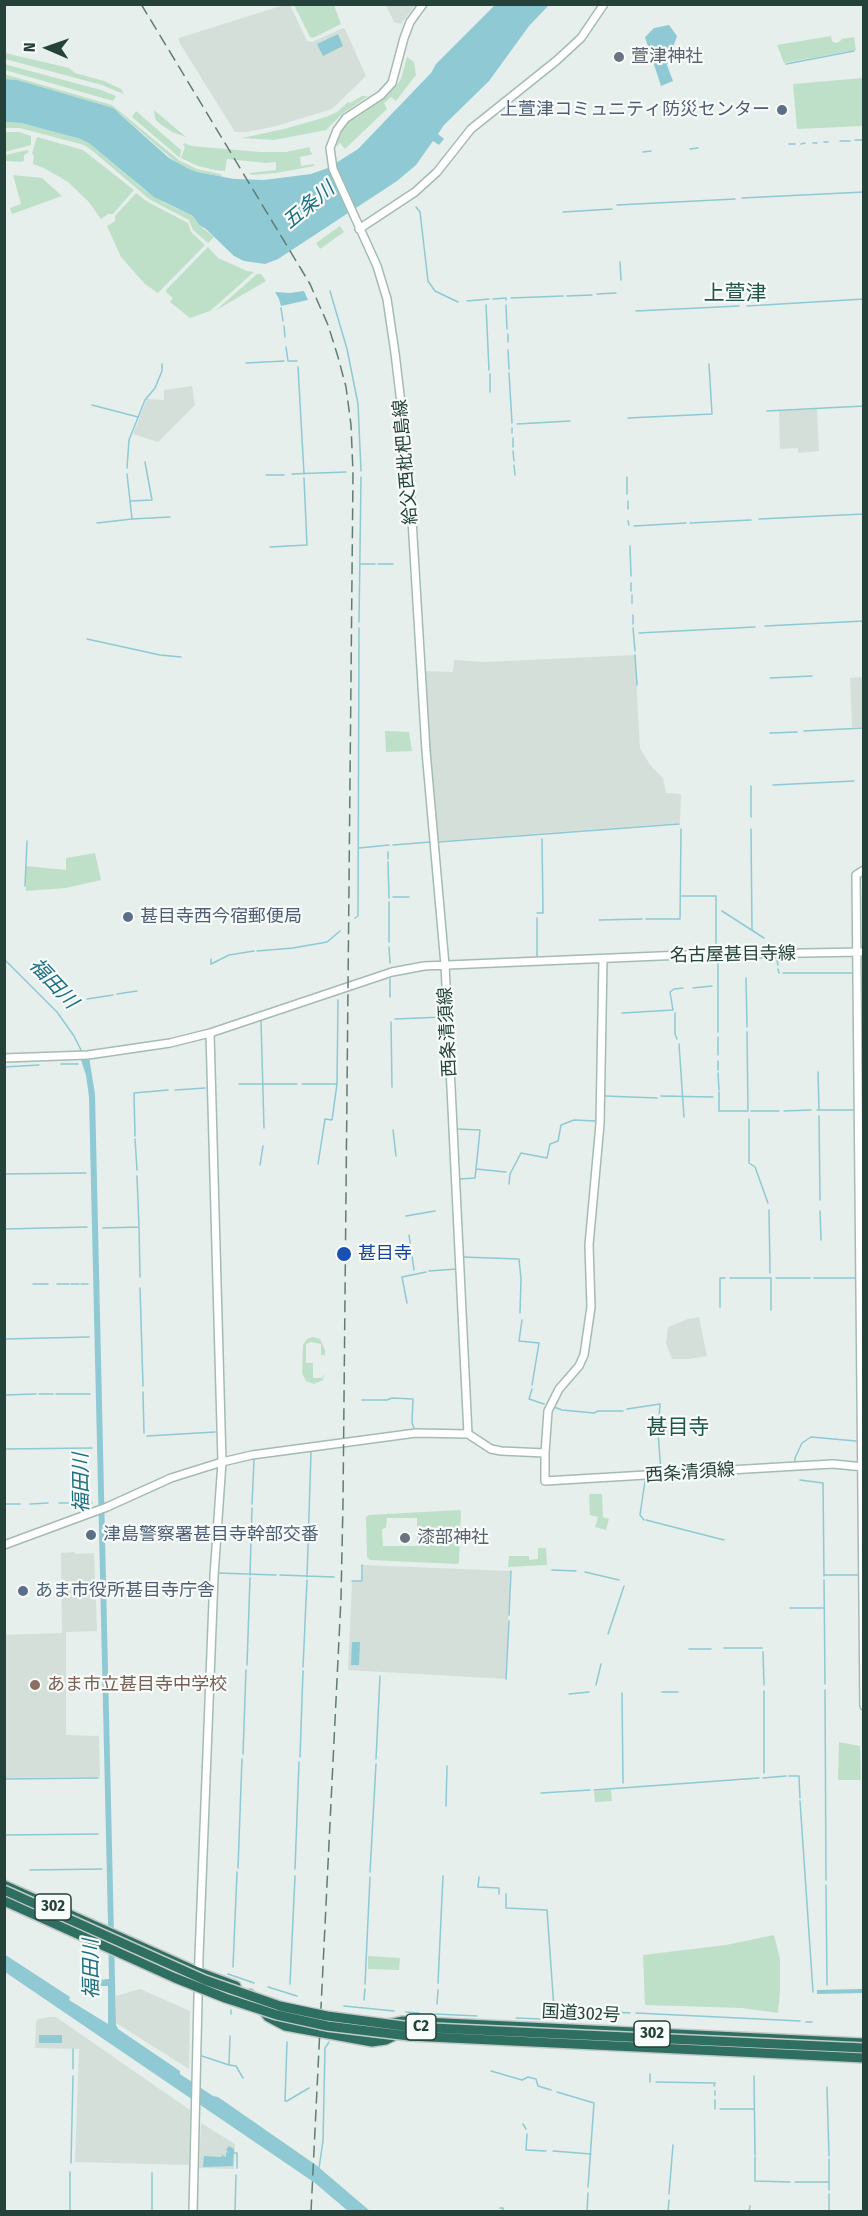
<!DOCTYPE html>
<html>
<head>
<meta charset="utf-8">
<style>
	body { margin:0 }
	#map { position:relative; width:868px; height:2216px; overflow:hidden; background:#e6efeb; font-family:"Fira Sans Condensed",sans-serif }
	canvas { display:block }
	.frame { position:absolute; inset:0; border:6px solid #24423a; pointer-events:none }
	.north { position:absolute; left:18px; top:18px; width:60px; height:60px; -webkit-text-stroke:4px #f7fbf9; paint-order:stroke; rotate:272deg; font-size:16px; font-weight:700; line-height:24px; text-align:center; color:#24423a }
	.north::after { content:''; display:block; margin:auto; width:21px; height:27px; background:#24423a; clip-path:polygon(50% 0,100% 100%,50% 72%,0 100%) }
</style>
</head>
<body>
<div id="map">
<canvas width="868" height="2216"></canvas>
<div class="frame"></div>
<div class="north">N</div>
</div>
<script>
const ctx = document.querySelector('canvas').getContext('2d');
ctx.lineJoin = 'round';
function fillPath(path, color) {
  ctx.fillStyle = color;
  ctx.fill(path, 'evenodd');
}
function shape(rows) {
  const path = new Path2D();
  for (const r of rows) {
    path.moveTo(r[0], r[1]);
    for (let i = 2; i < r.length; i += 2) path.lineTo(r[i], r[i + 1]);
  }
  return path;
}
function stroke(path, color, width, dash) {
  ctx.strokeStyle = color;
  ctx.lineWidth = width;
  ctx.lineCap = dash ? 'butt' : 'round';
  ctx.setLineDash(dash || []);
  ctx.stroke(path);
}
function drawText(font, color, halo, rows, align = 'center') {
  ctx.font = font + ' "Fira Sans Condensed","Noto Sans JP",sans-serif';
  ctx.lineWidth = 4.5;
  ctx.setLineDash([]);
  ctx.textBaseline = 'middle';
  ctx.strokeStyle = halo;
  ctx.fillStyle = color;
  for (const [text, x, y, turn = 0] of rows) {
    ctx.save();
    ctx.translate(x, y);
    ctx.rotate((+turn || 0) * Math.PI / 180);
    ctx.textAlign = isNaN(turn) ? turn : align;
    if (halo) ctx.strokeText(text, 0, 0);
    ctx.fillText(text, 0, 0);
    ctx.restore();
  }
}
fillPath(shape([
	[284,5,290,5,307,41,312,42,343,28,345,29,366,76,332,109,273,127,246,132,235,132,179,42,179,38],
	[386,5,415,5,401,24,394,22],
	[192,386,195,405,158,442,133,434,147,399,164,400,164,390],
	[817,409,819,451,798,453,798,448,780,449,779,411],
	[635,655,640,748,650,765,663,778,666,793,681,794,680,823,437,841,423,671,453,672,454,660,485,662],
	[863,677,863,727,852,727,850,678],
	[699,1317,707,1356,689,1359,672,1359,666,1343,668,1327,688,1319],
	[75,1552,75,1554,94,1553,97,1631,66,1632,66,1735,99,1736,100,1777,5,1778,5,1635,62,1633,61,1553],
	[363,1565,510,1571,506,1679,348,1670,352,1582,363,1582],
	[140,1989,190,2011,189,2069,116,2023,116,1996],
	[50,2017,56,2017,190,2110,189,2165,75,2162,79,2049,35,2048,36,2022,38,2019],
	[201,2123,235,2144,234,2169,199,2168]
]), '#d4dfda');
fillPath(shape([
	[294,5,334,5,341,24,313,38,310,37],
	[831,36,832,41,835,43,839,42,842,39,854,37,856,50,784,63,777,45],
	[5,53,69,68,75,73,104,81,121,89,124,94,102,85,5,59],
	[407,57,414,62,416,75,399,97,396,101,391,97,384,103,387,109,345,149,340,143,336,147,341,132,349,121,386,97,396,86,401,79],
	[4,64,101,90,116,96,113,101,5,70],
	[4,74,112,105,180,161,197,169,220,174,223,177,197,172,178,164,120,114,17,80,5,79],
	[863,78,863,126,797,129,793,84],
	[362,96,368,96,342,114,326,130,274,140,242,138,284,129,326,117,337,112,348,102,350,103],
	[154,110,186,137,172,132,160,124,155,119],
	[136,111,181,150,180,158,132,117],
	[5,122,21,123,81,139,90,144,145,190,165,203,193,216,199,225,214,237,208,243,193,230,189,220,149,199,94,152,84,145,20,128,5,128],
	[4,132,19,132,31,136,31,145,5,152],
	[37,137,83,150,134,190,113,214,108,214,101,219,88,201,68,182,44,168,33,164,34,156,32,153],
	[184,143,192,146,260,152,286,152,310,147,310,151,313,154,300,157,301,166,314,164,314,166,276,173,251,175,250,173,276,170,276,162,266,163,227,159,225,171,215,170,198,166,181,158,185,147,183,145],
	[27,150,29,152,24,155,24,161,21,162,5,161,5,155],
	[13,175,42,178,62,196,12,214,10,208,21,204],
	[136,193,146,201,188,223,191,232,205,245,158,293,145,284,121,257,107,226,115,221,115,216],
	[340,226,344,232,320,249,316,243],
	[208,247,218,258,247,271,254,272,210,311,190,318,170,302,173,298,166,292,166,290],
	[257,274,261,274,266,281,215,311],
	[385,731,409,732,412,751,386,752],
	[95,853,101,880,66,888,26,891,26,866,66,870,66,858],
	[313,1337,320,1339,325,1350,325,1355,321,1355,321,1344,311,1342,306,1344,306,1363,313,1363,313,1378,322,1378,324,1373,323,1380,314,1384,306,1381,302,1373,303,1345,307,1339],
	[589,1494,602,1494,603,1517,609,1519,606,1530,595,1527,598,1517,590,1515],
	[459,1510,461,1511,459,1563,457,1564,370,1560,367,1557,366,1517,369,1515],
	[387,1518,417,1518,417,1546,383,1546,382,1529,386,1528],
	[538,1548,546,1548,547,1565,508,1567,509,1556,529,1556,529,1560,538,1559],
	[839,1742,860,1746,861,1780,838,1780],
	[611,1790,612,1801,595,1802,594,1791],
	[774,1935,780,1959,780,1991,778,2013,742,2008,645,2005,643,1955,726,1945],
	[368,1956,400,1958,399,1970,368,1969]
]), '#bfe0c8');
fillPath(shape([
	[495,5,549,5,529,26,489,81,444,125,438,134,444,139,439,145,433,141,416,165,397,181,278,259,265,264,244,261,234,256,206,229,199,225,193,216,154,197,90,144,81,139,21,123,5,122,5,79,17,80,113,108,169,158,187,168,197,172,234,179,264,180,311,174,328,168,358,149,431,73,436,64],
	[669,25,677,36,667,65,673,81,661,86,645,37,654,28],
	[338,34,343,46,323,56,317,44],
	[304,291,308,300,281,306,279,299,275,292,290,293],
	[80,1057,89,1057,95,1094,116,2025,118,2029,180,2071,180,2074,213,2096,218,2097,316,2165,370,2211,348,2211,315,2183,5,1972,4,1954,70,1997,69,2000,108,2024,108,1986,97,1986,97,1980,109,1979,108,1923,89,1097,86,1075],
	[352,1642,360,1642,359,1665,351,1665],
	[863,1989,863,1993,817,1994,817,1990],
	[39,2035,62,2035,62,2043,39,2043],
	[229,2146,234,2149,233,2166,203,2167,204,2156,221,2157,222,2155,226,2157,226,2152,229,2153,226,2150]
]), '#8ec9d4');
stroke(shape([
	[786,64,854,51],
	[855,140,864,140],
	[840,141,850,141],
	[824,142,828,142],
	[813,143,817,143],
	[789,144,795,144],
	[801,144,805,143],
	[690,149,698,148],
	[643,152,651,151],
	[742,198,864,192],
	[617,205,735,199],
	[416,207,420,212,428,281,435,291,458,302],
	[563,212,612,209],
	[620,262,621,280],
	[330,291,347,349,358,404,361,471],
	[597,294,616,293],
	[567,296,592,295],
	[511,298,563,296],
	[493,299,506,298,506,300],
	[467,301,489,299],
	[486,305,489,370],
	[506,305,507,329],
	[747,306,864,299],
	[281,308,283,321],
	[636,311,739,306],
	[284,326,285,337],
	[508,334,508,342],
	[286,347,288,361,297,361],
	[508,350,509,369],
	[246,363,284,361],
	[298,367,304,474],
	[509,373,512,423],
	[490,374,490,392],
	[92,405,138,417],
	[767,411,864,406],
	[628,418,712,414,709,364],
	[517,424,570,421],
	[512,428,512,433],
	[513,438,513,447],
	[513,451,514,461],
	[514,465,515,475],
	[127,468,129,440,145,400,155,388,162,371,162,364],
	[127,474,132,519,170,517],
	[292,474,346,472],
	[266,475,284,475],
	[627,477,627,494],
	[131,501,152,500,145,462],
	[628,501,628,509],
	[759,519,864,514],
	[628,521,629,525],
	[97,523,132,519],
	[690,523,751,520],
	[634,526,686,523],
	[630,546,631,576],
	[270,547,307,545,304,478],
	[361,564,375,564],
	[378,564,393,564],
	[631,583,631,591],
	[632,595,632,603],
	[633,615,633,624],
	[359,622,361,477],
	[765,626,864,621],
	[633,628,635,651],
	[639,633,755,627],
	[87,639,160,655,181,657],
	[635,655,637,685],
	[770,678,812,676],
	[804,731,864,728],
	[770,733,797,732],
	[773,785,854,781],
	[751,786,751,817],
	[751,829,752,930],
	[438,842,679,824],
	[393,845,430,842],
	[359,848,389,845],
	[388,852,388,859],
	[388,862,389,898],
	[25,886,27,841],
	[682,896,716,896,716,947],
	[393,897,409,897],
	[389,902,389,942],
	[722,911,764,938],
	[537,913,543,913,542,839],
	[355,918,358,916,359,628],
	[646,919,680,919,681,829],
	[599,920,642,919],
	[389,947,390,963],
	[257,951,293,948,327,942,340,931],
	[537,957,537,918],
	[4,959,57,1012,74,1036,82,1052],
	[211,959,211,964,229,955,254,951],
	[718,959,718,1032],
	[777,960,778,965],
	[778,969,779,973],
	[783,973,852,973],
	[746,978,747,1027],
	[390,979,390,997],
	[693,988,712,986],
	[117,994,137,991],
	[87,999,113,995],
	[61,1003,78,1000],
	[673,1010,670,992,674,989,683,988],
	[622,1013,673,1010],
	[675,1013,675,1034,677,1039],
	[395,1019,443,1017],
	[261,1021,264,1128],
	[391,1022,392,1087],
	[718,1037,718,1055],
	[679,1044,684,1117],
	[718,1061,718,1070],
	[61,1064,78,1064],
	[4,1067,39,1065],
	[818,1072,819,1110],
	[718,1073,719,1090],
	[239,1084,297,1084],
	[302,1084,337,1084,338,1000],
	[175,1090,205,1088],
	[719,1092,719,1111,748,1111,747,1032],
	[605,1096,657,1098],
	[661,1096,713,1097],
	[817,1110,853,1110],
	[863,1110,864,1110],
	[751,1111,779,1111],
	[784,1111,811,1110],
	[819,1116,820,1200],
	[749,1119,749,1163,755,1167,768,1203],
	[457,1129,480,1130,476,1169],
	[393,1130,396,1156],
	[135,1136,134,1093,168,1090],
	[135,1139,137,1170],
	[318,1164,325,1119,332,1120,337,1084],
	[260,1165,263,1146],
	[4,1174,86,1173],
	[137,1176,139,1226],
	[460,1179,475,1178,476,1169,506,1172],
	[509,1184,510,1174,521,1153,547,1158,550,1144,558,1141,561,1125,574,1120,596,1121],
	[769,1210,770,1273],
	[820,1211,821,1240],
	[406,1216,435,1211],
	[103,1228,139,1227,140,1277],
	[4,1229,87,1227],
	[409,1235,414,1270],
	[463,1257,519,1259,521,1279,520,1313],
	[429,1271,457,1269],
	[730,1278,771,1278,771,1310],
	[776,1278,810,1278],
	[814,1278,855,1278],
	[33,1284,48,1284],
	[57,1284,69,1284],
	[71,1284,79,1284],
	[81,1284,88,1284],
	[140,1288,143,1386],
	[407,1303,402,1277,426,1272],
	[720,1307,720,1278,725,1278],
	[522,1320,519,1341,539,1343,532,1385],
	[4,1339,89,1337],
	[532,1389,529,1399,544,1404],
	[143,1392,144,1433],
	[39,1394,53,1394],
	[56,1394,90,1394],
	[4,1395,36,1394],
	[362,1400,387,1400,392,1398,413,1399,412,1423,414,1428],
	[554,1407,562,1410,594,1413,598,1411,623,1411],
	[627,1409,660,1404,658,1433,661,1471],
	[147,1436,215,1432],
	[4,1449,92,1448],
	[795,1463,795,1458,802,1443,811,1437,856,1441],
	[800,1480,823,1483,824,1576],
	[59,1503,92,1503],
	[4,1504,20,1504],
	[30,1504,48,1503],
	[252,1504,254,1460],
	[644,1520,640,1515,645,1481],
	[646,1520,724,1540],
	[552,1570,576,1571],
	[585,1572,619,1580],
	[218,1573,276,1575],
	[250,1575,252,1508],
	[280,1575,334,1577],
	[825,1575,859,1575],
	[307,1577,311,1452],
	[824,1580,825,1684],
	[352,1581,362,1581,362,1565],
	[790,1608,824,1608],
	[509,1615,511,1571],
	[608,1634,624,1586],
	[724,1648,762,1648],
	[689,1649,711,1649],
	[763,1652,764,1685],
	[247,1665,250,1578],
	[303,1667,307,1580],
	[506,1679,509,1621],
	[596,1685,601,1664],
	[825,1690,826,1880],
	[764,1691,764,1773],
	[662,1692,678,1692],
	[622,1693,623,1783],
	[569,1694,589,1692],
	[243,1754,246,1670],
	[300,1757,303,1671],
	[376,1759,380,1676],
	[789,1776,799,1776,800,1798],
	[763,1778,786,1776],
	[4,1779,98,1778],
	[594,1790,759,1778],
	[541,1793,590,1790],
	[800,1801,813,1992],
	[446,1806,447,1766],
	[4,1835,98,1834],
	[238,1868,242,1759],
	[295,1869,299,1762],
	[30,1870,102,1869],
	[370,1872,376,1764],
	[479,1877,478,1887,499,1888,499,1894],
	[826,1885,827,1985],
	[506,1894,506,1908,547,1910,554,2009,573,2010],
	[233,1967,237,1872],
	[228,1974,254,1983],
	[438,1983,443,1876],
	[290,1984,295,1876],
	[365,1984,370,1877],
	[268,1987,297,1996],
	[364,2000,365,1989],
	[437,2004,438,1990],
	[344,2006,394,2011],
	[579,2010,630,2013],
	[406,2012,419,2013],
	[636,2013,800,2021],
	[231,2014,231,2010],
	[435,2014,477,2016],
	[516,2018,541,2019],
	[806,2022,812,2022],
	[230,2036,229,2065,236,2066,243,2078],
	[287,2042,285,2101,287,2101,309,2088],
	[202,2056,229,2065],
	[73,2069,73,2049],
	[491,2071,522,2080,528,2077,536,2079,538,2086,551,2090],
	[754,2076,755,2155],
	[650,2082,650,2074],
	[656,2082,715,2083,714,2086],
	[827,2087,829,2156],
	[715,2091,715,2095],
	[557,2092,594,2103,588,2187],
	[715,2100,715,2109],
	[720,2109,754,2109],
	[523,2124,526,2129],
	[527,2134,526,2150,546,2151],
	[553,2151,591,2154],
	[234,2153,237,2153,237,2168],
	[755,2157,755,2181,790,2182],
	[829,2159,829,2190],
	[71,2163,73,2076],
	[319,2168,323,2141,325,2048,329,2042],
	[795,2182,829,2182],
	[669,2194,673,2145],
	[829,2194,829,2212],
	[500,2208,503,2208,503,2212],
	[70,2212,70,2172],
	[152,2212,152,2173],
	[235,2212,236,2175],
	[587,2212,588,2193],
	[668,2212,669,2200],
	[749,2212,750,2206]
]), '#8ec9d4', 1.5);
const secondary = shape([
	[423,4,410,22,404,38,392,83,381,95,346,118,337,130,330,148,333,169,377,266,387,299,395,353,409,470,426,751,445,965,468,1434],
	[359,229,415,192,437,172,471,129,556,61,581,38,604,4],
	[864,870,856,875,864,1706],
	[4,1058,88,1055,170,1043,210,1033,392,972,424,966,683,955,864,952],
	[468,1434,491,1449,501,1451,545,1453,545,1481,797,1466,833,1464,864,1467],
	[545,1453,548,1411,559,1389,579,1366,584,1355,591,1307,589,1245,600,1124,603,959],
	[4,1545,107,1507,171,1478,222,1462,252,1455,416,1433,468,1434],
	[193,2212,199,1956,214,1576,222,1462,210,1033]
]);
const highway = shape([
	[4,1885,198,1972,236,1986],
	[250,1994,268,2017,285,2026,372,2042,386,2040,402,2032],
	[388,2024,403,2021,864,2043]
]);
stroke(secondary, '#a4bbb3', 10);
stroke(highway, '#c2cac8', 12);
stroke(secondary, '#fff', 7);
stroke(highway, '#2f6f62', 9);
stroke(shape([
	[141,4,310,284,328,325,338,357,346,387,351,425,353,473,343,1503,341,1598,311,2212]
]), '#5f7d75', 1.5, [12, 6]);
const highwayBridge = shape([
	[4,1890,205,1980,280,2006,327,2016,411,2027,864,2048],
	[4,1901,175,1978,225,1998,277,2015,327,2026,409,2036,864,2058]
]);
stroke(highwayBridge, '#c2cac8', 12, []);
stroke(highwayBridge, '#2f6f62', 9);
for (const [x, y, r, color] of [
	[619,57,6,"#6b7280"],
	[782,110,6,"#5c6f8a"],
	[128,917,6,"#5c6f8a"],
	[344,1254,8,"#1a4fb4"],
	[91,1535,6,"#5c6f8a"],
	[405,1538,6,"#6b7280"],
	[23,1591,6,"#5c6f8a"],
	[35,1685,6,"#8d6e63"]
]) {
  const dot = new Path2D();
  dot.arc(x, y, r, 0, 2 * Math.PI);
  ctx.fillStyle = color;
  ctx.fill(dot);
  stroke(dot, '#f7fbf9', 2);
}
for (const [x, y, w] of [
	[53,1907,36],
	[421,2027,30],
	[652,2034,36]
]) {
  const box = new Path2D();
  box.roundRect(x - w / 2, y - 13, w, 26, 4.5);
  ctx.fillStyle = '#f7fbf9';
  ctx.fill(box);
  stroke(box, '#24423a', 1.5);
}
drawText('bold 16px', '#24423a', null, [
	["302",53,1907],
	["C2",421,2027],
	["302",652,2034]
]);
drawText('18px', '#5b616d', '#f7fbf9', [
	["萱津神社",631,57],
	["漆部神社",417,1538]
], 'left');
drawText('18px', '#4e5e75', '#f7fbf9', [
	["上萱津コミュニティ防災センター",770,110,"right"],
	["甚目寺西今宿郵便局",140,917],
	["津島警察署甚目寺幹部交番",103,1535],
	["あま市役所甚目寺庁舎",35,1591]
], 'left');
drawText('18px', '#24423a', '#f7fbf9', [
	["給父西枇杷島線",406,462,-95],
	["名古屋甚目寺線",733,955,-1],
	["西条清須線",448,1032,-93],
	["西条清須線",690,1473,-4],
	["国道302号",581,2014,3]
]);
drawText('18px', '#164399', '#f7fbf9', [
	["甚目寺",358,1254]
], 'left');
drawText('18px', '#785e54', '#f7fbf9', [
	["あま市立甚目寺中学校",47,1685]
], 'left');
drawText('italic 20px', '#1c6f80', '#f7fbf9', [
	["五条川",309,206,-40],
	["福田川",53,984,47],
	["福田川",82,1483,-91],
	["福田川",92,1969,-91]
]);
drawText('21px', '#1f5548', '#f7fbf9', [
	["上萱津",735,294],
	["甚目寺",678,1428]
]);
</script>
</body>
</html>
